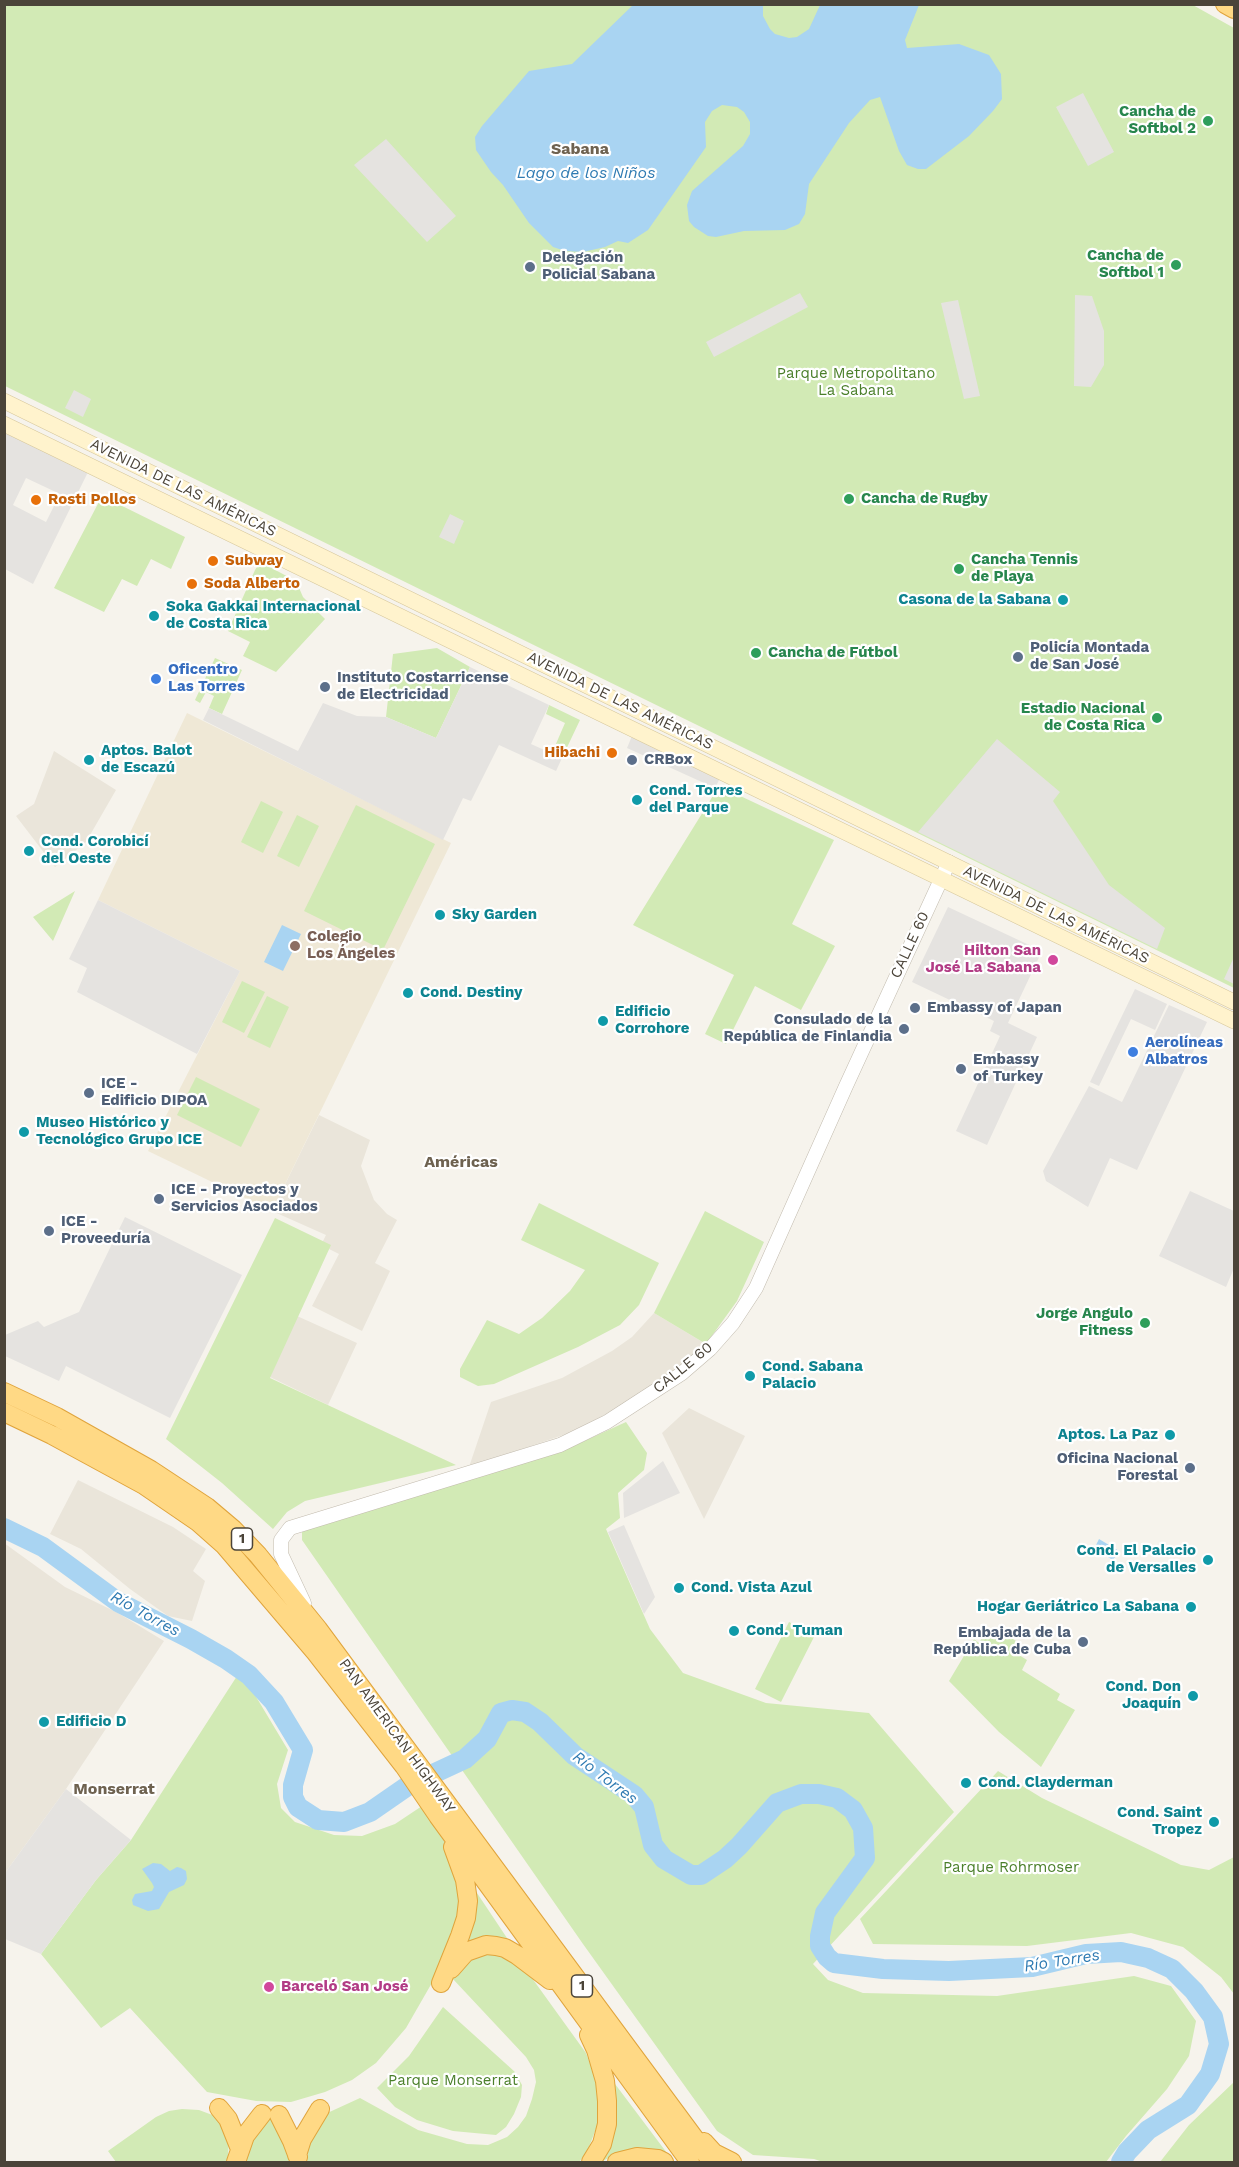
<!DOCTYPE html>
<html>
<head>
<meta charset="utf-8">
<style>
	body { margin:0 }
	#map { position:relative; width:1239px; height:2167px; overflow:hidden; background:#f6f3ec; font-family:"Work Sans",sans-serif }
	canvas { display:block }
	.frame { position:absolute; inset:0; border:6px solid #4b4439; pointer-events:none }
</style>
</head>
<body>
<div id="map">
<canvas width="1239" height="2167"></canvas>
<div class="frame"></div>
</div>
<script>
const ctx = document.querySelector('canvas').getContext('2d');
ctx.lineJoin = 'round';
function fillPath(path, color) {
  ctx.fillStyle = color;
  ctx.fill(path, 'evenodd');
}
function shape(rows) {
  const path = new Path2D();
  for (const r of rows) {
    path.moveTo(r[0], r[1]);
    for (let i = 2; i < r.length; i += 2) path.lineTo(r[i], r[i + 1]);
  }
  return path;
}
function stroke(path, color, width, dash) {
  ctx.strokeStyle = color;
  ctx.lineWidth = width;
  ctx.lineCap = dash ? 'butt' : 'round';
  ctx.setLineDash(dash || []);
  ctx.stroke(path);
}
function drawText(font, color, halo, rows, align = 'center') {
  ctx.font = font + ' "Work Sans",sans-serif';
  ctx.lineWidth = 4.5;
  ctx.setLineDash([]);
  ctx.textBaseline = 'middle';
  ctx.strokeStyle = halo;
  ctx.fillStyle = color;
  for (const [text, x, y, turn = 0] of rows) {
    ctx.save();
    ctx.translate(x, y);
    ctx.rotate((+turn || 0) * Math.PI / 180);
    ctx.textAlign = isNaN(turn) ? turn : align;
    if (halo) ctx.strokeText(text, 0, 0);
    ctx.fillText(text, 0, 0);
    ctx.restore();
  }
}
fillPath(shape([
	[54,751,116,790,86,842,55,867,16,816,34,804],
	[319,1115,370,1140,361,1166,374,1200,387,1214,397,1220,375,1263,390,1271,362,1331,312,1306,339,1254,321,1245,326,1235,272,1211],
	[654,1313,706,1344,656,1385,578,1430,469,1467,491,1402,562,1378,612,1351,632,1337],
	[297,1316,357,1343,328,1405,270,1377],
	[689,1408,745,1436,704,1519,662,1433],
	[78,1480,173,1527,206,1549,193,1571,205,1581,192,1621,168,1616,130,1589,81,1549,50,1534],
	[4,1543,65,1587,118,1613,164,1641,66,1789,5,1873]
]), '#eae5da');
fillPath(shape([
	[187,713,451,843,272,1211,148,1151,240,971,98,900]
]), '#efe8d6');
fillPath(shape([
	[1191,4,1234,28,1234,988,5,386,4,5],
	[102,496,185,537,171,569,151,559,137,586,122,579,104,612,54,588],
	[264,564,296,581,303,597,325,619,276,672,243,656,250,642,228,631,255,570,258,565],
	[437,648,470,667,436,738,386,717,393,654],
	[215,658,242,670,222,714,209,708,214,696,206,692,200,703,195,700],
	[549,705,580,720,562,758,552,753,565,723,546,714],
	[719,786,834,840,792,924,835,946,801,1010,755,986,726,1044,705,1034,734,975,633,925],
	[261,801,283,812,263,853,241,842],
	[356,805,435,844,383,950,304,911],
	[297,815,319,826,299,867,277,856],
	[75,891,53,941,33,917],
	[242,981,265,992,244,1033,222,1022],
	[267,996,289,1007,270,1048,247,1037],
	[196,1077,260,1109,241,1147,177,1115],
	[539,1203,659,1263,639,1305,620,1325,578,1347,494,1384,478,1386,460,1377,460,1369,487,1320,519,1334,542,1318,570,1291,585,1270,521,1240],
	[705,1211,764,1242,737,1301,706,1344,654,1313],
	[275,1218,331,1245,270,1378,456,1465,305,1501,287,1512,273,1529,222,1483,166,1439],
	[626,1422,647,1453,644,1470,618,1493,620,1518,606,1529,650,1629,683,1673,766,1703,869,1713,954,1812,813,1964,828,1980,863,1993,997,1996,1134,1976,1171,1986,1196,2021,1189,2056,1167,2089,1126,2136,1106,2162,823,2162,814,2159,753,2155,717,2131,583,1944,302,1540,302,1529,558,1453],
	[789,1622,815,1635,781,1702,755,1689],
	[986,1632,1000,1640,1003,1633,1016,1641,1011,1650,1027,1660,1022,1670,1060,1694,1057,1700,1075,1710,1041,1767,999,1732,949,1681,974,1639,979,1643],
	[237,1676,255,1695,288,1750,277,1784,281,1808,295,1822,334,1835,362,1836,395,1824,422,1806,441,1833,460,1884,459,1915,433,1981,406,2028,376,2063,352,2080,325,2092,291,2102,256,2101,207,2092,130,2008,101,2028,41,1954,96,1880,131,1840],
	[998,1771,1042,1798,1181,1865,1209,1870,1234,1857,1234,1994,1221,1977,1183,1947,1131,1933,1027,1946,873,1944,860,1919],
	[471,1884,511,1944,459,1951],
	[472,1954,504,1954,524,1967,586,2053,599,2087,599,2121,587,2152,579,2162,307,2162,309,2142,323,2115,360,2098,418,2130,467,2144,488,2145,507,2137,518,2127,526,2116,532,2099,536,2082,534,2070,526,2057,452,1978],
	[443,2007,515,2072,522,2085,521,2097,514,2114,506,2127,496,2135,453,2131,417,2120,395,2107,377,2088,409,2056],
	[609,2076,673,2161,659,2152,618,2153,601,2162,595,2162],
	[1234,2082,1234,2162,1160,2162,1189,2125],
	[182,2109,199,2110,215,2116,225,2126,229,2139,228,2157,226,2162,116,2162,108,2151,156,2117,169,2111],
	[274,2118,293,2162,241,2162,249,2140,266,2119]
]), '#d2eab5');
fillPath(shape([
	[1083,93,1114,152,1088,166,1056,107],
	[386,139,456,216,427,242,354,165],
	[800,293,808,307,714,357,706,342],
	[1075,295,1092,296,1104,331,1104,365,1091,387,1074,386],
	[958,300,980,396,964,399,941,303],
	[74,390,91,399,83,417,65,408],
	[4,431,88,472,33,584,5,569],
	[26,478,60,494,46,522,13,505],
	[450,514,464,521,454,544,439,537],
	[470,667,549,705,531,744,562,758,556,771,499,745,471,801,463,798,443,840,203,720,209,708,298,751,323,703,357,716,386,717,436,738],
	[632,736,721,776,715,788,627,748],
	[997,739,1060,792,1053,801,1109,885,1165,928,1157,949,918,832],
	[98,900,240,971,197,1054,77,992,87,968,69,959],
	[948,907,1042,951,1008,1023,1037,1037,987,1145,956,1131,1000,1036,990,1031,994,1021,912,982],
	[1234,957,1234,984,1224,979],
	[1135,989,1167,1004,1155,1030,1131,1019,1099,1086,1090,1082],
	[1169,1005,1207,1022,1137,1170,1110,1158,1088,1207,1046,1181,1043,1171,1089,1086,1122,1102],
	[1190,1191,1234,1211,1234,1268,1226,1287,1159,1256],
	[125,1217,242,1275,170,1418,66,1366,59,1381,5,1356,5,1335,38,1321,44,1327,79,1312],
	[663,1461,680,1493,624,1518,623,1493],
	[624,1525,655,1597,644,1614,608,1532],
	[66,1789,131,1840,96,1880,41,1954,5,1939,5,1873]
]), '#e5e3e0');
fillPath(shape([
	[633,5,763,5,763,16,770,29,775,34,789,38,797,37,809,29,820,5,919,5,905,40,907,48,959,44,989,55,1001,74,1002,99,993,111,969,136,926,169,918,169,907,165,899,151,880,97,870,100,849,123,809,184,805,214,799,224,785,230,744,231,716,237,708,236,694,227,689,221,687,205,692,191,743,146,750,134,750,122,744,112,737,107,722,105,712,111,705,122,706,147,648,230,628,243,618,241,605,247,583,252,565,251,553,247,529,223,503,185,491,172,476,150,475,137,482,126,529,71,572,64],
	[282,925,301,934,283,971,264,962],
	[1099,1539,1119,1551,1113,1560,1094,1549],
	[153,1863,161,1864,170,1871,177,1867,181,1868,186,1871,187,1879,184,1885,169,1892,159,1909,148,1911,133,1905,132,1900,135,1894,152,1891,154,1887,152,1883,142,1869]
]), '#a9d4f2');
stroke(shape([
	[4,1528,43,1547,118,1602,191,1639,226,1659,249,1675,274,1702,303,1750,293,1785,293,1797,298,1807,318,1820,344,1822,370,1812,409,1785,465,1759,487,1739,501,1713,512,1710,525,1712,540,1722,575,1756,634,1795,644,1807,653,1845,664,1859,691,1875,701,1875,725,1859,739,1846,777,1803,801,1794,819,1794,837,1798,853,1810,863,1828,865,1858,825,1913,820,1936,820,1946,827,1957,834,1963,883,1969,949,1971,1032,1967,1086,1954,1121,1952,1148,1958,1172,1969,1194,1991,1213,2017,1219,2044,1210,2074,1188,2105,1148,2130,1127,2152,1121,2162]
]), '#a9d4f2', 20);
const tertiary = shape([
	[304,1603,281,1554,281,1540,290,1528,560,1445,607,1422,681,1374,710,1349,733,1323,756,1288,846,1086,949,862]
]);
const secondary = shape([
	[4,401,1234,1002],
	[4,424,1234,1021]
]);
const trunk = shape([
	[1225,4,1234,9],
	[4,1392,57,1417,151,1470,207,1507,233,1529,258,1555,318,1629,712,2162],
	[4,1412,52,1435,144,1485,198,1522,224,1545,316,1653,404,1766,438,1816,690,2162],
	[451,1969,466,1952,486,1945,496,1946,505,1948,517,1955,550,1980],
	[441,1983,460,1936,466,1918,468,1901,465,1880,453,1847],
	[589,2035,596,2050,605,2081,607,2101,607,2124,602,2144,591,2162],
	[219,2108,228,2119,240,2149],
	[279,2115,292,2141,298,2157],
	[704,2142,714,2153,732,2162],
	[297,2155,302,2139,320,2109],
	[236,2162,245,2136,262,2114],
	[617,2162,637,2157,658,2159,664,2162]
]);
stroke(tertiary, '#c2bbae', 15);
stroke(secondary, '#d6c79b', 16);
stroke(trunk, '#e0a43c', 20);
stroke(tertiary, '#fff', 14);
stroke(secondary, '#fff3cd', 15);
stroke(trunk, '#ffd985', 18);
for (const [x, y, r, color] of [
	[1208,121,6,"#2e9e5b"],
	[1176,265,6,"#2e9e5b"],
	[530,267,6,"#5c6f8a"],
	[849,499,6,"#2e9e5b"],
	[36,500,6,"#e8710a"],
	[213,561,6,"#e8710a"],
	[959,569,6,"#2e9e5b"],
	[192,584,6,"#e8710a"],
	[1063,600,6,"#0f9aa8"],
	[154,616,6,"#0f9aa8"],
	[756,653,6,"#2e9e5b"],
	[1018,657,6,"#5c6f8a"],
	[156,679,6,"#3f7fe0"],
	[325,687,6,"#5c6f8a"],
	[1157,718,6,"#2e9e5b"],
	[612,753,6,"#e8710a"],
	[89,760,6,"#0f9aa8"],
	[632,760,6,"#5c6f8a"],
	[637,800,6,"#0f9aa8"],
	[29,851,6,"#0f9aa8"],
	[440,915,6,"#0f9aa8"],
	[295,946,6,"#8d6e63"],
	[1053,960,6,"#d1479c"],
	[408,993,6,"#0f9aa8"],
	[915,1008,6,"#5c6f8a"],
	[603,1021,6,"#0f9aa8"],
	[904,1029,6,"#5c6f8a"],
	[1133,1052,6,"#3f7fe0"],
	[961,1069,6,"#5c6f8a"],
	[89,1093,6,"#5c6f8a"],
	[24,1132,6,"#0f9aa8"],
	[159,1199,6,"#5c6f8a"],
	[49,1231,6,"#5c6f8a"],
	[1145,1323,6,"#2e9e5b"],
	[750,1376,6,"#0f9aa8"],
	[1170,1435,6,"#0f9aa8"],
	[1190,1468,6,"#5c6f8a"],
	[1208,1560,6,"#0f9aa8"],
	[679,1588,6,"#0f9aa8"],
	[1191,1607,6,"#0f9aa8"],
	[734,1631,6,"#0f9aa8"],
	[1083,1642,6,"#5c6f8a"],
	[1193,1696,6,"#0f9aa8"],
	[44,1722,6,"#0f9aa8"],
	[966,1783,6,"#0f9aa8"],
	[1214,1822,6,"#0f9aa8"],
	[269,1987,6,"#d1479c"]
]) {
  const dot = new Path2D();
  dot.arc(x, y, r, 0, 2 * Math.PI);
  ctx.fillStyle = color;
  ctx.fill(dot);
  stroke(dot, '#fff', 2);
}
for (const [x, y, w] of [
	[242,1539,21],
	[582,1986,21]
]) {
  const box = new Path2D();
  box.roundRect(x - w / 2, y - 11, w, 22, 4.5);
  ctx.fillStyle = '#fff';
  ctx.fill(box);
  stroke(box, '#4b4439', 1.5);
}
drawText('bold 14px', '#4b4439', null, [
	["1",242,1539],
	["1",582,1986]
]);
drawText('bold 15px', '#27864d', '#fff', [
	["Cancha de",1196,112],
	["Softbol 2",1196,129],
	["Cancha de",1164,256],
	["Softbol 1",1164,273],
	["Cancha de Rugby",861,499,"left"],
	["Cancha Tennis",971,560,"left"],
	["de Playa",971,577,"left"],
	["Cancha de Fútbol",768,653,"left"],
	["Estadio Nacional",1145,709],
	["de Costa Rica",1145,726],
	["Jorge Angulo",1133,1314],
	["Fitness",1133,1331]
], 'right');
drawText('bold 15px', '#4e5e75', '#fff', [
	["Delegación",542,258],
	["Policial Sabana",542,275],
	["Policía Montada",1030,648],
	["de San José",1030,665],
	["Instituto Costarricense",337,678],
	["de Electricidad",337,695],
	["CRBox",644,760],
	["Embassy of Japan",927,1008],
	["Consulado de la",892,1020,"right"],
	["República de Finlandia",892,1037,"right"],
	["Embassy",973,1060],
	["of Turkey",973,1077],
	["ICE -",101,1084],
	["Edificio DIPOA",101,1101],
	["ICE - Proyectos y",171,1190],
	["Servicios Asociados",171,1207],
	["ICE -",61,1222],
	["Proveeduría",61,1239],
	["Oficina Nacional",1178,1459,"right"],
	["Forestal",1178,1476,"right"],
	["Embajada de la",1071,1633,"right"],
	["República de Cuba",1071,1650,"right"]
], 'left');
drawText('15px', '#4a7f2a', '#fff', [
	["Parque Metropolitano",856,374],
	["La Sabana",856,391],
	["Parque Rohrmoser",1011,1868],
	["Parque Monserrat",453,2081]
]);
drawText('15px', '#4b4439', '#fff', [
	["AVENIDA DE LAS AMÉRICAS",183,488,26],
	["AVENIDA DE LAS AMÉRICAS",620,701,26],
	["AVENIDA DE LAS AMÉRICAS",1056,915,26],
	["CALLE 60",910,945,-65],
	["CALLE 60",683,1368,-39],
	["PAN AMERICAN HIGHWAY",397,1736,54]
]);
drawText('bold 15px', '#c56008', '#fff', [
	["Rosti Pollos",48,500],
	["Subway",225,561],
	["Soda Alberto",204,584],
	["Hibachi",600,753,"right"]
], 'left');
drawText('bold 15px', '#0d838f', '#fff', [
	["Casona de la Sabana",1051,600,"right"],
	["Soka Gakkai Internacional",166,607],
	["de Costa Rica",166,624],
	["Aptos. Balot",101,751],
	["de Escazú",101,768],
	["Cond. Torres",649,791],
	["del Parque",649,808],
	["Cond. Corobicí",41,842],
	["del Oeste",41,859],
	["Sky Garden",452,915],
	["Cond. Destiny",420,993],
	["Edificio",615,1012],
	["Corrohore",615,1029],
	["Museo Histórico y",36,1123],
	["Tecnológico Grupo ICE",36,1140],
	["Cond. Sabana",762,1367],
	["Palacio",762,1384],
	["Aptos. La Paz",1158,1435,"right"],
	["Cond. El Palacio",1196,1551,"right"],
	["de Versalles",1196,1568,"right"],
	["Cond. Vista Azul",691,1588],
	["Hogar Geriátrico La Sabana",1179,1607,"right"],
	["Cond. Tuman",746,1631],
	["Cond. Don",1181,1687,"right"],
	["Joaquín",1181,1704,"right"],
	["Edificio D",56,1722],
	["Cond. Clayderman",978,1783],
	["Cond. Saint",1202,1813,"right"],
	["Tropez",1202,1830,"right"]
], 'left');
drawText('bold 15px', '#366cbe', '#fff', [
	["Oficentro",168,670],
	["Las Torres",168,687],
	["Aerolíneas",1145,1043],
	["Albatros",1145,1060]
], 'left');
drawText('bold 15px', '#785e54', '#fff', [
	["Colegio",307,937],
	["Los Ángeles",307,954]
], 'left');
drawText('bold 15px', '#b23c85', '#fff', [
	["Hilton San",1041,951],
	["José La Sabana",1041,968],
	["Barceló San José",281,1987,"left"]
], 'right');
drawText('bold 16px', '#6e6250', '#fff', [
	["Sabana",580,149],
	["Américas",461,1162],
	["Monserrat",114,1789]
]);
drawText('italic 16px', '#2e7ab2', '#fff', [
	["Lago de los Niños",586,173],
	["Río Torres",145,1614,29],
	["Río Torres",605,1778,37],
	["Río Torres",1062,1961,-9]
]);
</script>
</body>
</html>
